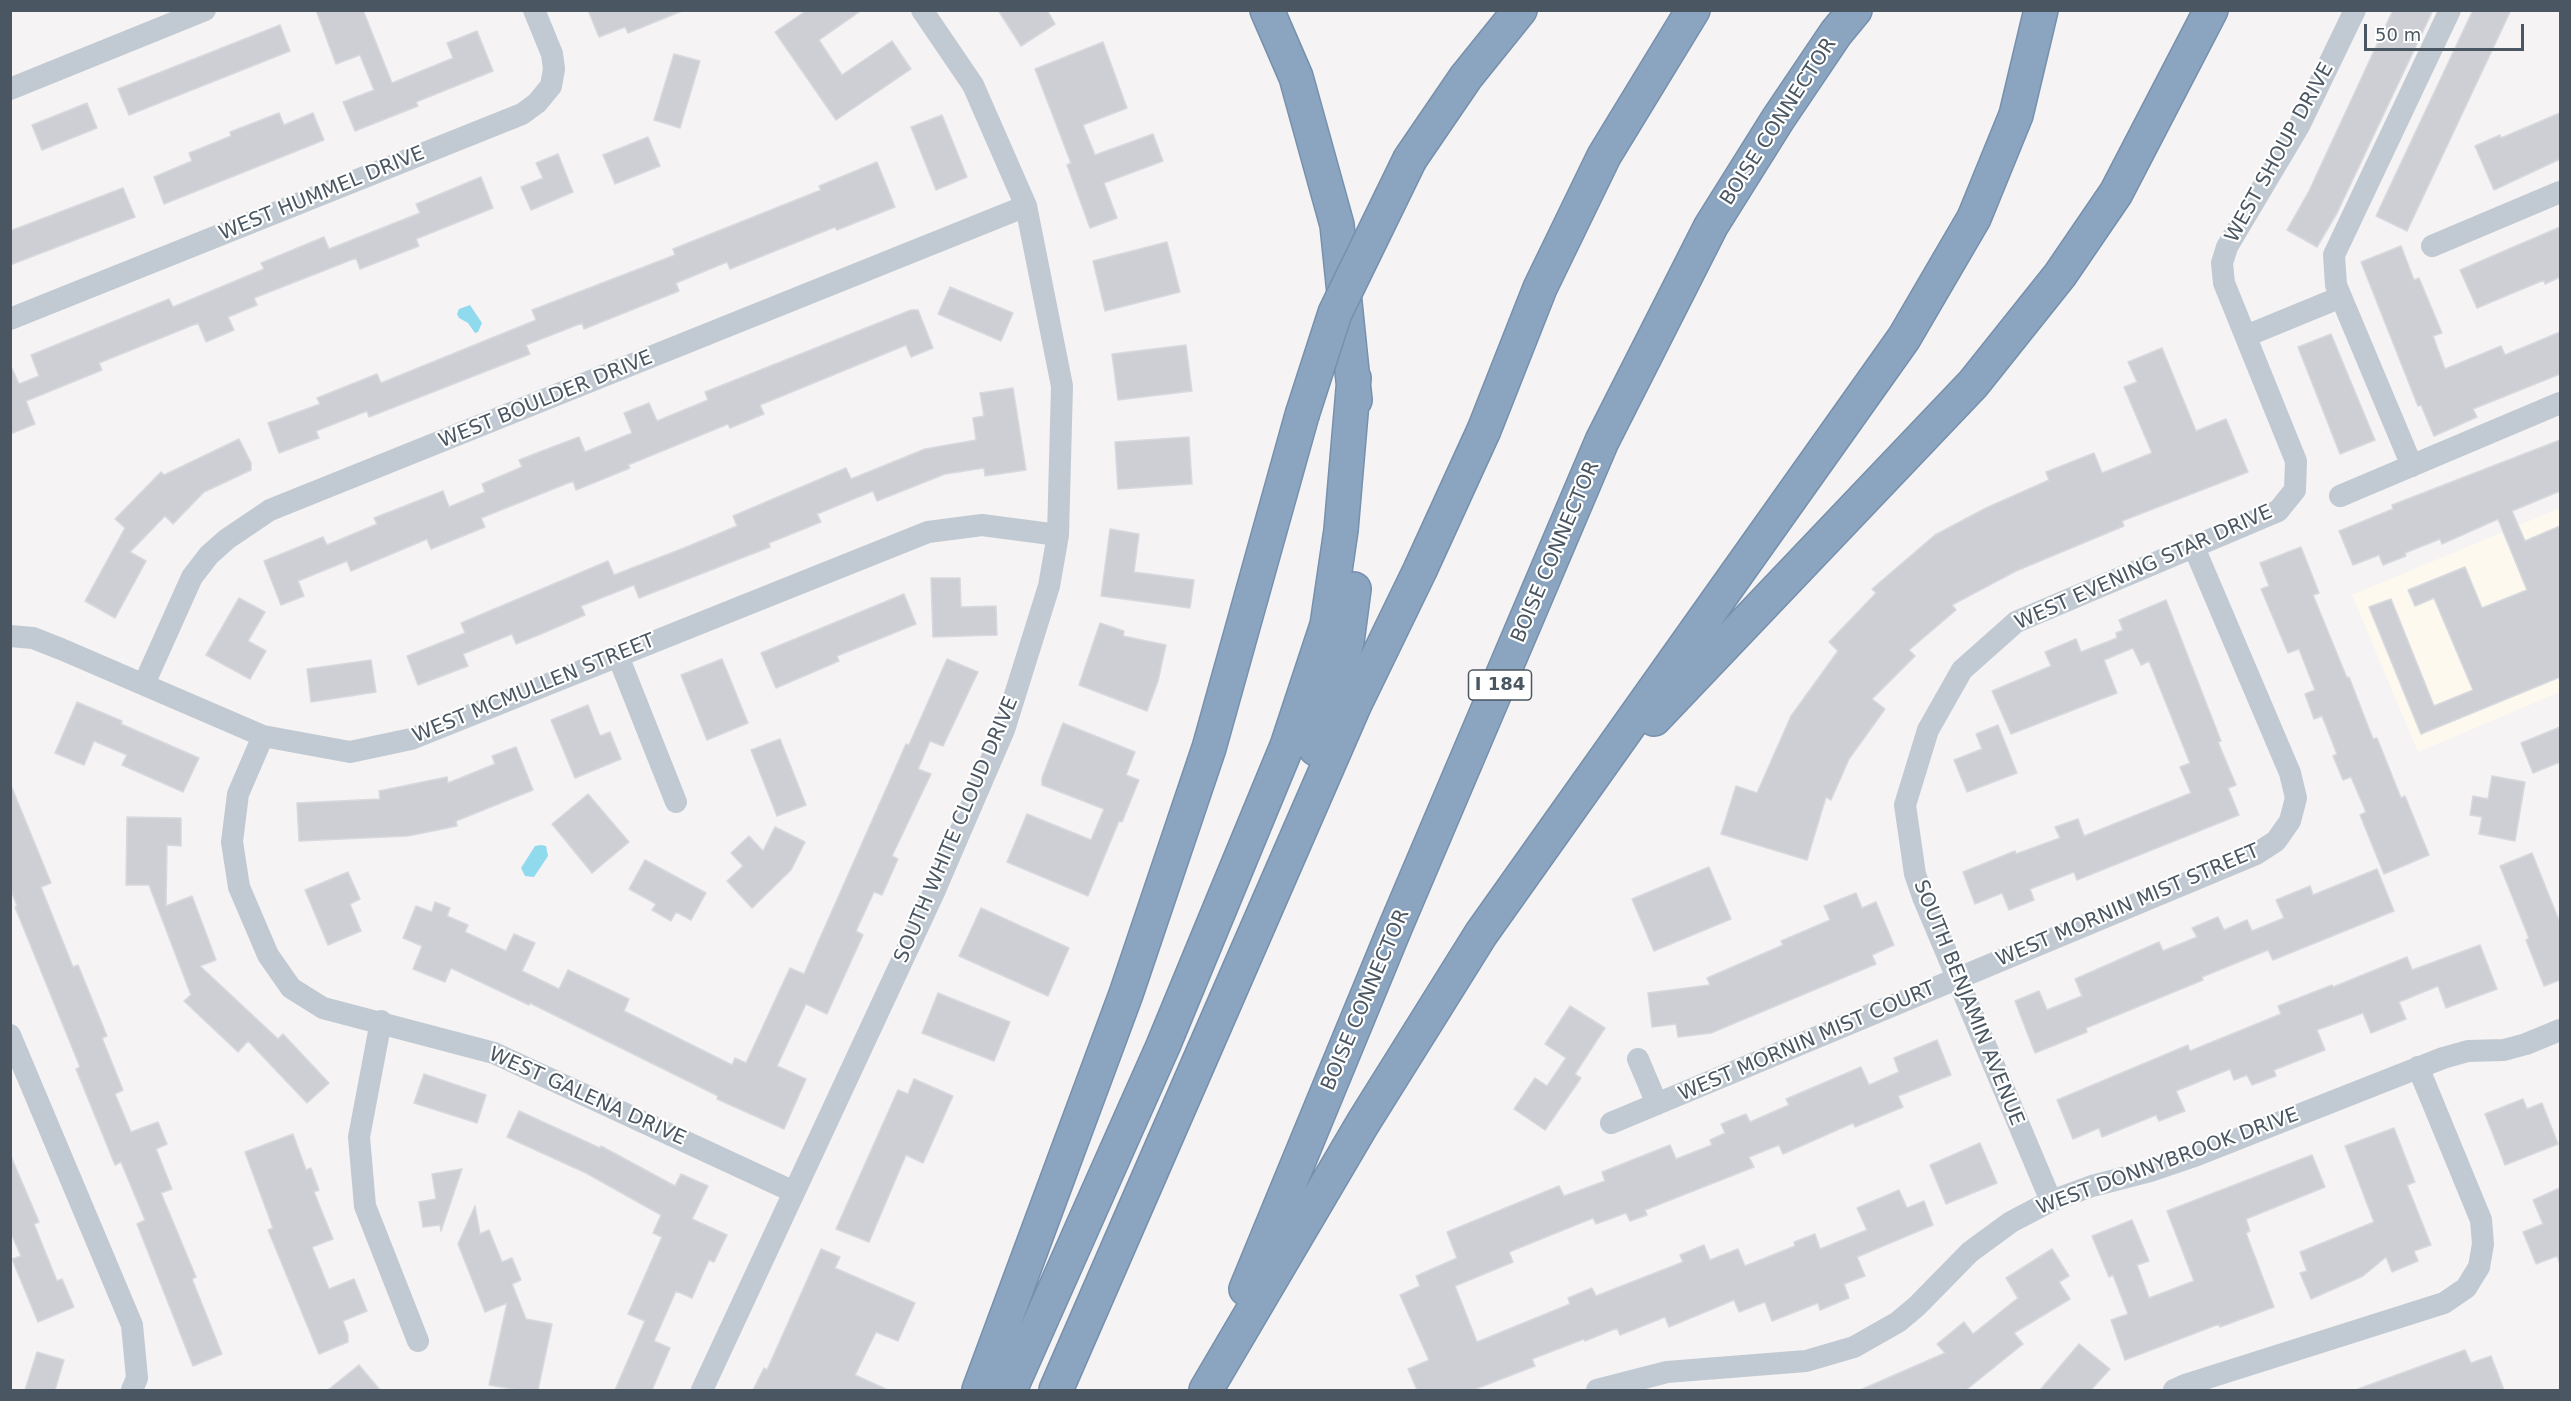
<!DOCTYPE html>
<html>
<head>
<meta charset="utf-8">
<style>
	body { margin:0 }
	#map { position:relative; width:2571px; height:1401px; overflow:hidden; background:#f5f3f3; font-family:"DejaVu Sans",sans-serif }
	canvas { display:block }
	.frame { position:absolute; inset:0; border:12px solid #4a5661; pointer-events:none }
	.scale { position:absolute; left:2364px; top:24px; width:160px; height:27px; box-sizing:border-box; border:3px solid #4a5661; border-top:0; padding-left:8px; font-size:18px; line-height:21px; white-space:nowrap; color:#4a5661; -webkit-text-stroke:4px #fff; paint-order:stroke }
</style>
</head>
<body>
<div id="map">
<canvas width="2571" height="1401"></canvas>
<div class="frame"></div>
<div class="scale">50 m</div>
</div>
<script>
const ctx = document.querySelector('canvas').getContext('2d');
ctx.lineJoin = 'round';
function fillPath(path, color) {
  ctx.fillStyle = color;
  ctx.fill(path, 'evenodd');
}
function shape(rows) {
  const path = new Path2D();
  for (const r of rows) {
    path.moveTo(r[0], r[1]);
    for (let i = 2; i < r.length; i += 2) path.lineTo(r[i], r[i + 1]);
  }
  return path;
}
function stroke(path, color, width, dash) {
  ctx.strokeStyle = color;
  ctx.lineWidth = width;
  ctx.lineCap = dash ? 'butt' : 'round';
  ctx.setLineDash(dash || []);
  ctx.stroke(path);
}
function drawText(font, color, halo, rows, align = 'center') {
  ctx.font = font + ' "DejaVu Sans",sans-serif';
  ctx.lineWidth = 4.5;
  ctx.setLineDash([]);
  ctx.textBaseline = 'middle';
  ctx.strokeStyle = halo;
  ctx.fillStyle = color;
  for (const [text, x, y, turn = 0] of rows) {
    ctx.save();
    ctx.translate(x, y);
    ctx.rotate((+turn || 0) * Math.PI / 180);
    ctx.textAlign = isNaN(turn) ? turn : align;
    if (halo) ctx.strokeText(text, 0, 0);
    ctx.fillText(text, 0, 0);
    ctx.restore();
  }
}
fillPath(shape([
	[2560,508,2560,692,2418,752,2352,595]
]), '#fdf9ef');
fillPath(shape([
	[470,305,482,323,478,332,475,333,468,323,459,318,457,314,459,309],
	[541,845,546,846,548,856,534,877,525,876,521,868,535,846]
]), '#90daee');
const building = shape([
	[316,10,363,10,392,83,453,58,447,43,477,31,493,71,416,102,418,106,355,131,343,102,374,90,360,55,336,64,316,10],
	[588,10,682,10,682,11,628,33,625,27,599,37,588,10],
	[807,10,862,10,819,40,842,75,892,41,911,69,836,120,775,32,807,10],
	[998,10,1047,10,1055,24,1021,46,998,10],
	[2393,10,2433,10,2337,213,2317,247,2287,230,2309,191,2393,10],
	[2473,10,2511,10,2407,231,2376,216,2473,10],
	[280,25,290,51,129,115,118,89,280,25],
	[1103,42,1127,108,1083,125,1095,155,1153,134,1163,161,1104,183,1117,218,1090,228,1067,165,1071,163,1035,69,1103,42],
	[674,54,700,61,680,128,654,120,674,54],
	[87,103,97,128,42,150,32,125,87,103],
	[279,113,284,125,313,113,324,140,164,204,154,177,192,161,189,153,231,136,230,132,279,113],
	[2560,113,2560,159,2494,190,2475,146,2500,135,2501,138,2560,113],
	[942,115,967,177,936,190,911,127,942,115],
	[648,137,660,166,615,184,603,155,648,137],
	[558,154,573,192,531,210,521,187,543,178,536,163,558,154],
	[877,162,895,207,837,230,835,227,730,269,727,262,676,283,679,291,584,329,582,323,526,345,530,354,369,417,367,411,316,431,319,438,279,453,268,423,320,404,317,398,377,374,381,383,536,320,532,310,675,255,673,249,821,190,819,186,877,162],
	[481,177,493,208,416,239,419,246,360,269,356,258,254,298,257,305,228,317,234,330,206,342,198,323,99,363,102,370,26,401,35,424,10,434,10,364,19,384,39,376,31,355,169,299,173,307,264,269,261,263,324,237,329,249,420,213,416,204,481,177],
	[123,188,135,217,10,265,10,231,123,188],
	[2560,227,2560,277,2545,284,2544,280,2477,308,2460,270,2560,227],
	[1167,242,1180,292,1105,311,1093,261,1167,242],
	[2401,246,2414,280,2419,278,2442,333,2433,336,2445,369,2501,346,2505,355,2560,332,2560,374,2473,409,2477,417,2434,436,2421,405,2418,406,2361,262,2401,246],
	[950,287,1013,313,1001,341,938,314,950,287],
	[911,310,918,310,933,348,911,357,906,345,760,405,764,414,730,428,728,424,628,465,630,468,576,490,573,481,481,518,485,527,431,549,427,539,351,571,347,561,298,581,304,596,281,605,264,561,323,537,327,545,377,524,374,518,443,491,449,507,485,492,482,484,522,467,519,460,542,451,579,437,585,452,632,433,624,413,649,403,657,421,708,400,705,392,911,310],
	[2331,334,2375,440,2340,454,2298,347,2331,334],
	[1186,345,1192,391,1118,400,1112,354,1186,345],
	[2162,348,2196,431,2226,419,2248,472,2122,521,2124,526,2016,571,1952,605,1956,610,1909,650,1915,656,1872,699,1885,709,1849,759,1831,800,1826,797,1807,860,1721,834,1736,786,1757,793,1791,716,1838,651,1829,642,1876,593,1872,589,1935,535,1986,508,2049,480,2046,472,2094,453,2102,473,2152,453,2124,387,2137,382,2128,362,2162,348],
	[1013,388,1026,470,985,476,984,468,945,474,877,501,873,491,817,514,821,522,769,543,770,547,639,598,634,585,581,606,585,615,541,634,516,644,512,634,463,654,468,666,418,685,407,656,465,633,461,623,608,561,614,575,684,548,737,526,733,516,846,468,851,479,925,449,976,440,973,418,984,416,980,393,1013,388],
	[1189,437,1192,484,1118,489,1115,442,1189,437],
	[239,439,251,463,251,470,204,492,173,524,165,516,130,552,146,561,115,618,85,601,125,528,115,519,161,472,164,475,239,439],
	[2560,440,2560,491,2512,511,2525,541,2560,526,2560,677,2421,734,2369,607,2391,599,2434,706,2473,690,2434,598,2415,606,2408,590,2465,567,2482,608,2527,590,2498,519,2442,544,2440,539,2405,553,2406,556,2383,565,2379,555,2353,565,2339,531,2393,509,2392,505,2560,440],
	[1110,529,1139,534,1134,572,1194,580,1190,608,1101,596,1110,529],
	[2301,547,2319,593,2313,595,2347,678,2349,677,2373,739,2377,738,2401,798,2405,796,2429,855,2384,874,2360,815,2366,812,2351,777,2343,780,2333,756,2337,754,2322,716,2314,719,2305,694,2315,690,2299,649,2288,653,2261,589,2269,586,2260,563,2301,547],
	[931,578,960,578,961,607,996,606,997,635,933,637,931,578],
	[904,594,916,624,837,656,839,661,776,688,761,653,904,594],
	[239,598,265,612,248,641,266,651,250,679,206,655,239,598],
	[2166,600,2221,741,2218,742,2236,785,2228,788,2239,815,2077,880,2074,872,2030,889,2034,900,2009,910,2002,893,1975,904,1963,872,2015,851,2016,854,2060,838,2055,827,2078,819,2084,836,2191,793,2180,767,2190,763,2149,661,2141,665,2133,648,2104,660,2117,693,2011,734,1992,691,2051,666,2045,652,2076,639,2081,652,2117,638,2116,633,2123,630,2119,620,2166,600],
	[1100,623,1124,631,1123,636,1166,645,1158,681,1147,711,1079,685,1100,623],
	[722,659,748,723,707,740,681,675,722,659],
	[947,659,978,672,943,746,930,741,918,769,931,774,892,856,898,859,882,895,874,892,856,931,863,935,827,1014,806,1004,777,1066,806,1079,784,1129,717,1099,718,1096,530,1003,529,1005,451,968,445,982,413,969,422,946,403,938,416,906,432,912,435,902,450,908,447,916,468,925,465,932,506,951,514,934,535,943,522,971,559,989,568,970,629,999,624,1011,732,1065,735,1058,746,1063,790,968,804,974,906,744,909,745,947,659],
	[371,660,376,692,311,702,307,669,371,660],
	[77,702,122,721,121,724,199,758,183,792,122,765,127,755,94,741,84,765,55,753,77,702],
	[588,705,600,736,610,732,621,759,575,778,551,720,588,705],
	[1063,723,1135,752,1126,775,1139,780,1122,822,1119,821,1088,896,1007,862,1027,814,1091,840,1104,809,1042,785,1042,778,1063,723],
	[1998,725,2017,773,1967,792,1954,760,1982,749,1976,734,1998,725],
	[2560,727,2560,762,2533,773,2521,743,2560,727],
	[780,739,806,805,777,816,751,750,780,739],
	[516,747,533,790,456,821,457,826,408,836,299,841,297,803,380,799,379,791,447,777,448,783,495,764,492,756,516,747],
	[2492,776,2525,782,2515,841,2479,834,2482,817,2470,815,2473,796,2488,799,2492,776],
	[10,783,51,883,41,887,73,967,78,965,107,1036,102,1038,123,1090,115,1094,131,1132,158,1122,167,1144,156,1149,172,1189,161,1193,196,1277,192,1279,222,1354,193,1366,137,1224,145,1220,121,1162,115,1165,76,1069,80,1067,15,907,17,906,10,888,10,783],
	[588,794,629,842,592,873,552,824,588,794],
	[127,817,181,818,181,846,167,845,166,906,192,896,216,960,200,966,278,1039,283,1034,329,1083,307,1103,248,1041,238,1052,184,1001,191,995,149,885,126,885,127,817],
	[775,827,805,842,791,870,752,908,727,881,743,866,731,853,749,836,763,851,775,827],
	[2532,853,2560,923,2560,980,2544,986,2526,940,2529,938,2500,866,2532,853],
	[645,860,706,893,691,920,676,912,671,921,652,910,656,904,629,889,645,860],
	[1709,867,1731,919,1654,951,1632,899,1709,867],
	[2377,869,2394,911,2273,960,2268,950,2202,977,2203,980,2086,1028,2087,1032,2035,1053,2015,1001,2039,991,2047,1010,2082,996,2075,979,2159,942,2163,951,2197,937,2192,928,2218,917,2224,930,2247,920,2252,931,2284,918,2276,900,2310,886,2313,895,2377,869],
	[348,872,360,899,350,904,361,931,328,945,305,890,348,872],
	[1856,893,1862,908,1876,902,1894,945,1872,955,1876,964,1711,1033,1678,1037,1676,1024,1652,1027,1648,993,1710,985,1707,978,1783,945,1781,941,1830,920,1824,906,1856,893],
	[981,908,1069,948,1048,996,959,956,981,908],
	[2480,945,2497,989,2446,1008,2438,986,2399,1002,2406,1019,2371,1033,2363,1013,2317,1030,2325,1050,2274,1070,2276,1076,2252,1085,2247,1075,2234,1080,2230,1069,2176,1091,2185,1111,2159,1121,2156,1115,2102,1137,2099,1128,2073,1139,2057,1100,2188,1045,2190,1051,2281,1014,2278,1006,2332,985,2333,987,2407,957,2412,970,2480,945],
	[938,993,1010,1022,994,1061,922,1033,938,993],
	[1570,1006,1605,1028,1575,1074,1581,1078,1545,1130,1514,1109,1535,1078,1547,1086,1566,1058,1545,1044,1570,1006],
	[1937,1040,1951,1075,1898,1096,1903,1107,1855,1127,1853,1123,1783,1154,1779,1145,1749,1157,1754,1167,1645,1210,1647,1215,1630,1221,1626,1213,1596,1224,1593,1218,1509,1252,1513,1262,1455,1286,1477,1342,1570,1304,1568,1298,1592,1288,1596,1296,1683,1262,1680,1255,1704,1245,1710,1260,1738,1249,1745,1266,1795,1246,1794,1242,1815,1234,1820,1249,1867,1230,1857,1208,1899,1190,1907,1208,1924,1201,1933,1225,1857,1257,1865,1276,1844,1284,1849,1298,1820,1310,1818,1303,1772,1321,1765,1302,1739,1312,1734,1300,1669,1327,1665,1317,1620,1335,1617,1328,1585,1341,1584,1339,1532,1359,1535,1366,1473,1390,1417,1390,1408,1369,1429,1360,1400,1295,1420,1286,1416,1276,1457,1258,1447,1232,1559,1186,1564,1196,1605,1181,1602,1172,1670,1145,1676,1159,1712,1145,1710,1140,1725,1133,1721,1124,1746,1114,1750,1122,1789,1105,1786,1099,1861,1067,1869,1085,1899,1072,1894,1058,1937,1040],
	[424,1074,486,1095,477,1123,414,1103,424,1074],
	[914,1079,953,1096,923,1163,906,1155,869,1242,836,1229,898,1090,908,1094,914,1079],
	[2523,1099,2527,1109,2542,1103,2558,1144,2505,1165,2485,1114,2523,1099],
	[519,1111,600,1148,601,1146,675,1186,681,1174,708,1186,692,1219,727,1235,714,1262,709,1260,692,1298,676,1291,654,1341,670,1348,652,1390,615,1390,645,1321,628,1314,662,1237,653,1233,661,1215,586,1173,507,1137,519,1111],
	[2394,1128,2415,1182,2407,1185,2431,1245,2414,1251,2418,1261,2392,1272,2386,1257,2363,1276,2311,1299,2300,1273,2307,1271,2300,1252,2374,1222,2345,1146,2394,1128],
	[293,1134,306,1170,311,1168,319,1190,314,1192,333,1239,312,1247,329,1289,354,1279,367,1311,343,1321,348,1335,348,1342,319,1354,268,1230,273,1228,245,1152,293,1134],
	[1980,1143,1997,1183,1946,1204,1930,1165,1980,1143],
	[10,1154,39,1222,34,1224,57,1281,62,1279,74,1307,38,1322,12,1259,21,1256,10,1231,10,1154],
	[2312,1155,2325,1187,2246,1219,2250,1231,2246,1233,2274,1307,2220,1327,2219,1324,2125,1360,2111,1320,2128,1314,2113,1275,2109,1277,2092,1236,2132,1220,2149,1261,2137,1265,2149,1298,2194,1281,2167,1211,2312,1155],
	[462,1169,441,1231,440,1225,423,1227,419,1202,436,1199,432,1174,462,1169],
	[2560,1188,2560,1264,2557,1256,2536,1264,2523,1232,2543,1224,2533,1200,2560,1188],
	[475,1206,480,1234,489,1230,502,1262,512,1258,521,1280,512,1284,526,1319,552,1324,538,1390,518,1390,489,1385,507,1303,485,1312,458,1244,475,1206],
	[821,1249,840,1257,835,1268,915,1303,898,1341,876,1332,855,1375,888,1390,753,1390,764,1368,767,1370,821,1249],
	[2052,1249,2069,1276,2059,1282,2070,1299,2014,1333,2023,1344,1966,1390,1860,1390,1945,1353,1937,1344,1964,1322,1973,1334,2018,1298,2006,1278,2052,1249],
	[2079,1344,2110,1369,2091,1390,2040,1390,2079,1344],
	[2465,1350,2471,1363,2491,1356,2504,1390,2358,1390,2358,1389,2465,1350],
	[37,1352,64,1360,55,1390,25,1390,37,1352],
	[359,1365,380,1390,328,1390,359,1365]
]);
fillPath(building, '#cdcfd5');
stroke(building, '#d7d9de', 1.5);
const motorway = shape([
	[1267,10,1296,77,1337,225,1355,400],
	[1410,159,1466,77,1520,10],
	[1654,719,1973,384,2060,275,2116,193,2211,10],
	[1316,749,1347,642,1354,589],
	[1246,1289,1395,928,1602,441,1711,226,1778,119,1836,33,1855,10],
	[979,1390,1126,994,1209,748,1302,415],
	[1010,1390,1163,1046,1287,746,1327,625,1341,530,1354,378],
	[1056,1390,1354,706,1420,570,1484,430,1540,288,1604,156,1693,10],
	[1206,1390,1363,1123,1481,934,1904,338,1974,218,2016,115,2041,10]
]);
stroke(motorway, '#7690ad', 36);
stroke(shape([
	[10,89,205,10],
	[2432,246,2560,192],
	[10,319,522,114,537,103,551,86,554,69,552,54,534,10],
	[2246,336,2341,297],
	[2412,466,2336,285,2334,255,2450,10],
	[2340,496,2560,403],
	[10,636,33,638,61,649,263,736,350,752,411,739,928,532,982,525,1058,535],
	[618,656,676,802],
	[144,684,192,577,209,555,227,539,270,510,1026,206],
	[263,736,238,794,232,842,239,887,268,955,291,988,323,1008,494,1053,794,1192],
	[381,1021,359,1137,365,1206,418,1341],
	[10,1035,132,1325,137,1378,132,1390],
	[1638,1059,1657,1104],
	[1611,1123,2256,854,2276,841,2290,821,2296,798,2290,773,2193,545],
	[2051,1201,1923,897,1915,874,1905,805,1928,730,1962,670,2016,622,2278,511,2295,490,2296,461,2224,283,2222,263,2227,247,2299,126,2355,10],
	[702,1390,935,890,1004,730,1049,586,1058,535,1062,386,1026,206,973,85,922,10],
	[1597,1390,1667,1372,1806,1361,1854,1347,1898,1322,1917,1306,1970,1252,2011,1222,2051,1201,2092,1186,2150,1171,2197,1155,2443,1058,2468,1051,2504,1050,2526,1044,2560,1030],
	[2174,1390,2185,1385,2444,1303,2466,1288,2479,1267,2483,1244,2481,1220,2418,1067]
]), '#c1cad2', 22);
stroke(motorway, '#8ba5c1', 33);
const motorwayBridge = shape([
	[1302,415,1335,313,1410,159]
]);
stroke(motorwayBridge, '#7690ad', 36, []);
stroke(motorwayBridge, '#8ba5c1', 33);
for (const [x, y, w] of [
	[1500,685,63]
]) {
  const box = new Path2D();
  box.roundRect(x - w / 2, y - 15, w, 30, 4.5);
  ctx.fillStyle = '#fff';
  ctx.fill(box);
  stroke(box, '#4a5661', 1.5);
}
drawText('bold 18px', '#4a5661', null, [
	["I 184",1500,685]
]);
drawText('20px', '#4a5661', '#fff', [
	["BOISE CONNECTOR",1779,122,-57],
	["WEST SHOUP DRIVE",2280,153,-61],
	["WEST HUMMEL DRIVE",322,194,-22],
	["WEST BOULDER DRIVE",546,400,-22],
	["BOISE CONNECTOR",1556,552,-67],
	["WEST EVENING STAR DRIVE",2144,568,-24],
	["WEST MCMULLEN STREET",534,689,-22],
	["SOUTH WHITE CLOUD DRIVE",957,830,-67],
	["WEST MORNIN MIST STREET",2128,906,-23],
	["BOISE CONNECTOR",1366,1000,-67],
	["SOUTH BENJAMIN AVENUE",1968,1003,68],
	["WEST MORNIN MIST COURT",1807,1042,-23],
	["WEST GALENA DRIVE",587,1097,24],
	["WEST DONNYBROOK DRIVE",2168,1162,-20]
]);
</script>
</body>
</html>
